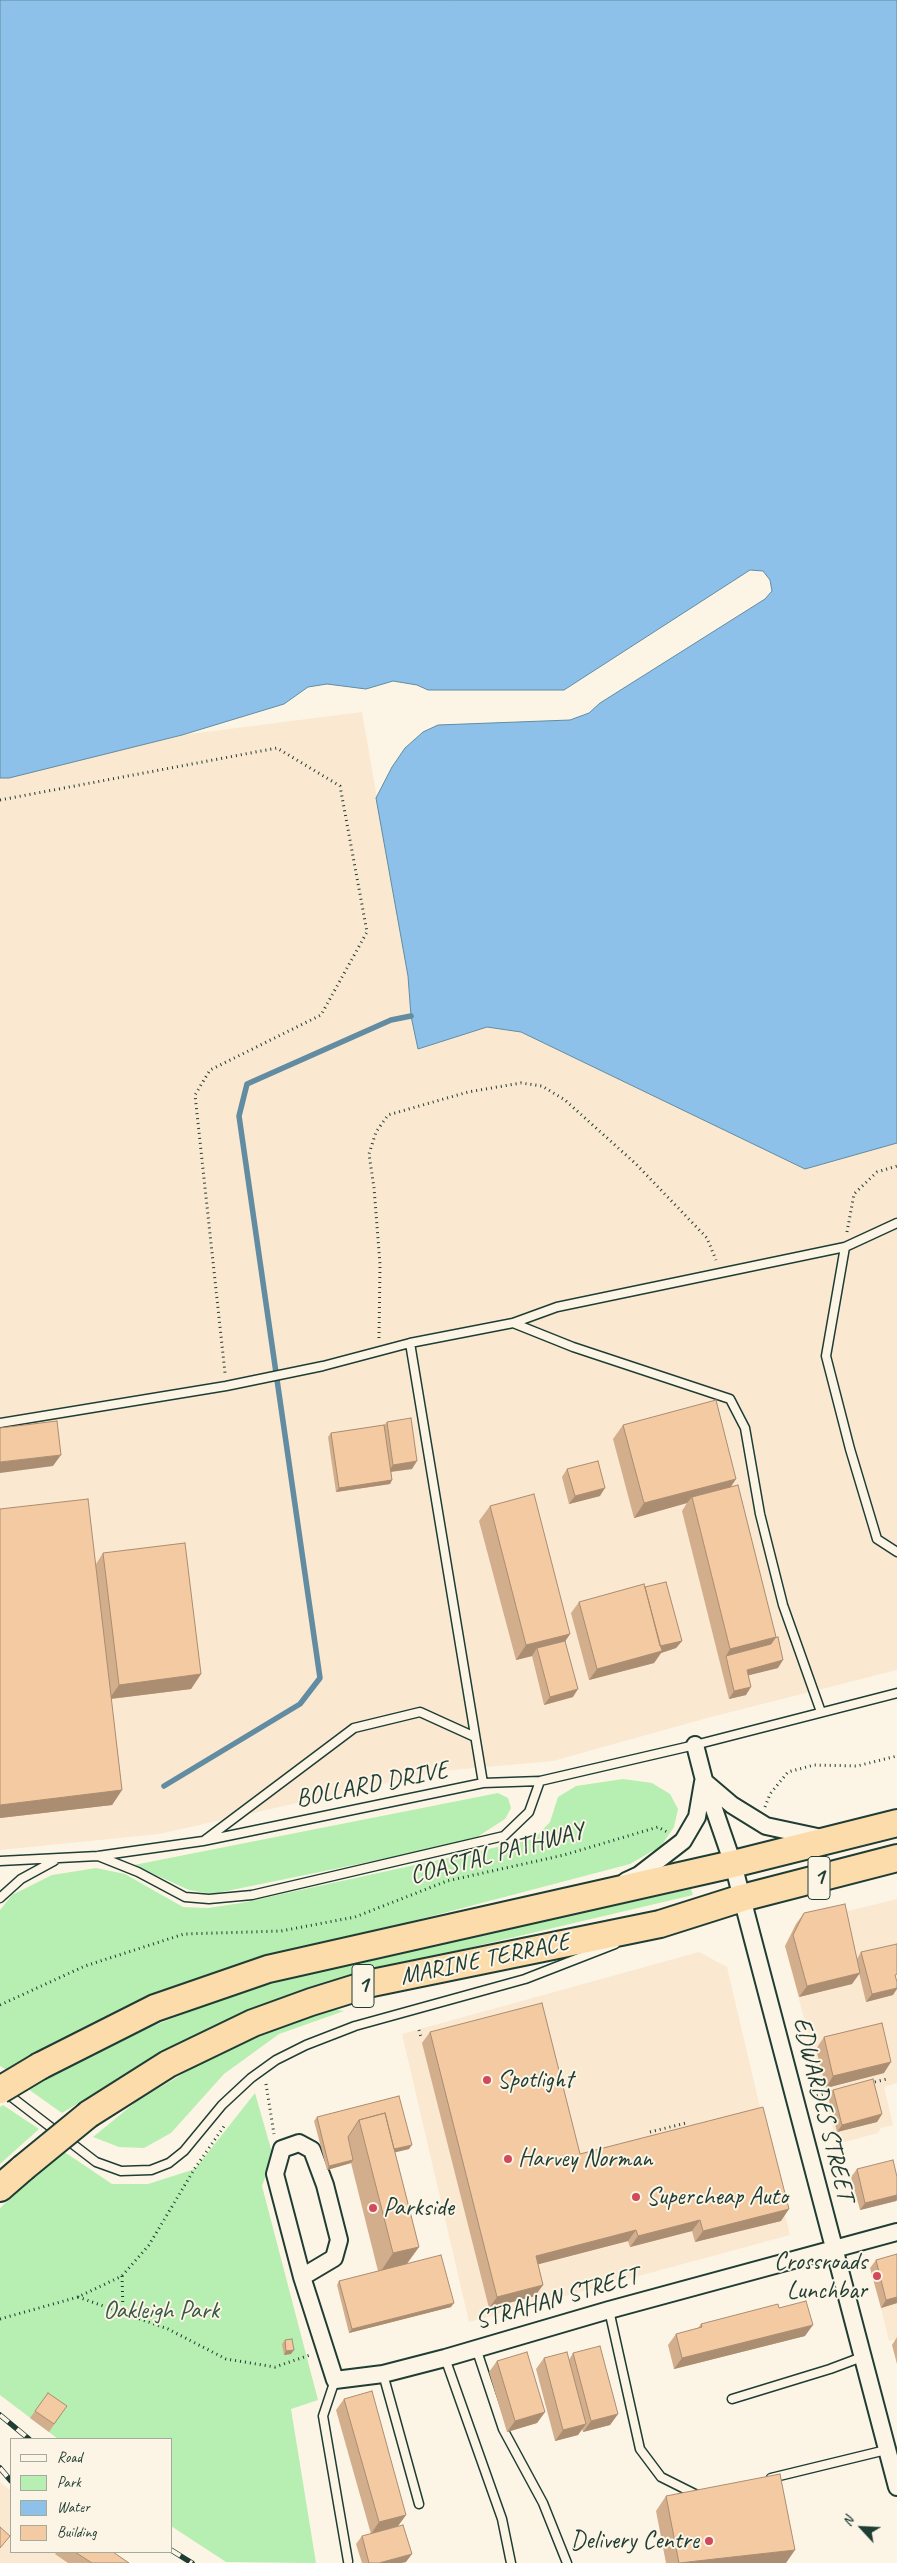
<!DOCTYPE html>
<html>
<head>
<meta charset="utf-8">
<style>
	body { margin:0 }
	#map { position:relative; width:897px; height:2563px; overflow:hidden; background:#fcf5e5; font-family:Caveat,sans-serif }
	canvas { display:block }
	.legend { position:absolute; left:10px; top:2438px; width:162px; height:115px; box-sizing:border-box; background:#fcf5e5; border:1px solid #a4ab9e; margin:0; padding:6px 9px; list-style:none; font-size:15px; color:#1f3d34 }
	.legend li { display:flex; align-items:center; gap:10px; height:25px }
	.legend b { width:25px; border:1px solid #a4ab9e }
	.north { position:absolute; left:837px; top:2503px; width:50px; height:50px; -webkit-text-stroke:4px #fcf5e5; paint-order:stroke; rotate:295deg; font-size:14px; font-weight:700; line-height:20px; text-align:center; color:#1f3d34 }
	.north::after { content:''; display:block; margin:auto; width:18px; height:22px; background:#1f3d34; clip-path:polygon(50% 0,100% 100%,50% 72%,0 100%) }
</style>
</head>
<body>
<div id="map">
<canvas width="897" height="2563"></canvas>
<ul class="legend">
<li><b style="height:6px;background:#fcf5e5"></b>Road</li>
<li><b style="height:14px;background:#b7eeb1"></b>Park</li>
<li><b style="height:14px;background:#8dc1ea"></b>Water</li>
<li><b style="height:14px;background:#f4caa3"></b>Building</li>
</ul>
<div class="north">N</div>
</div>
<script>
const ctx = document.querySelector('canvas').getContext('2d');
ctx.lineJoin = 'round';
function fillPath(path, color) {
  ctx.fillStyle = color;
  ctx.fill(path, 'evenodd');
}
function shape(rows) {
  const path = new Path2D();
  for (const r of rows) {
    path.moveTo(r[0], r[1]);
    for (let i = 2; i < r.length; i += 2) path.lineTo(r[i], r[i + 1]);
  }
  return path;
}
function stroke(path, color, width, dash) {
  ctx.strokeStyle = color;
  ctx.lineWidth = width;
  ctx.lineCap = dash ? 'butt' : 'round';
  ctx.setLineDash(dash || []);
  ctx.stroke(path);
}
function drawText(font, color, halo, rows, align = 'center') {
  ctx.font = font + ' Caveat,sans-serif';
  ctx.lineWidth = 4;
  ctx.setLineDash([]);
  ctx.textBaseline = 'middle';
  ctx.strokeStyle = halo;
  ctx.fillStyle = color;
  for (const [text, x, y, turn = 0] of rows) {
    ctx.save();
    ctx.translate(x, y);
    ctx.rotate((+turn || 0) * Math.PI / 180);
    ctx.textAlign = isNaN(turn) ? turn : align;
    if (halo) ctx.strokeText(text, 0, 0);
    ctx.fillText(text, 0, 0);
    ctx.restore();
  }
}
fillPath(shape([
	[362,712,408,976,411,1016,418,1049,487,1027,521,1032,805,1169,897,1143,897,1670,711,1717,553,1761,441,1771,159,1834,0,1850,0,775,47,768,182,735],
	[897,1899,897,2083,884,2087,893,2125,881,2128,878,2133,837,2144,785,1946,796,1924],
	[699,1952,727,1967,790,2235,469,2322,402,2034],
	[897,2261,897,2339,889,2341,881,2308],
	[0,2482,11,2491,11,2552,89,2552,105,2563,0,2563]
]), '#fae8d1');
fillPath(shape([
	[623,1779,652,1783,670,1794,678,1809,674,1827,661,1846,630,1864,299,1951,8,2071,0,2066,0,1910,12,1895,52,1875,96,1868,125,1874,183,1907,208,1908,241,1903,534,1839,550,1822,558,1797,576,1786],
	[498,1793,508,1798,511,1808,505,1819,471,1841,212,1894,189,1890,134,1865],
	[691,1889,693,1895,328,1981,246,2012,156,2057,62,2113,28,2089,45,2077,119,2039,238,1993,324,1970],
	[332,2009,344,2011,279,2034,224,2074,171,2133,144,2148,119,2147,93,2137,137,2101,208,2059,274,2030],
	[255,2093,273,2156,262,2186,318,2400,291,2409,316,2563,226,2562,171,2526,171,2439,58,2439,0,2395,0,2208,63,2151,112,2184,148,2184,195,2169],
	[3,2105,39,2129,0,2164,0,2107]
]), '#b7eeb1');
const water = shape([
	[0,0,897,0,897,1143,805,1169,521,1032,487,1027,418,1049,411,1016,408,976,376,798,392,767,405,748,423,732,438,725,570,720,589,713,600,703,765,599,772,591,770,580,763,571,750,570,564,690,428,690,417,685,393,681,366,689,327,684,308,687,284,704,182,735,9,778,0,778,0,0]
]);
fillPath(water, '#8dc1ea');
stroke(water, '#618ca1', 1);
stroke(shape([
	[164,1786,300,1704,320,1678,239,1116,247,1084,391,1020,411,1016]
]), '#618ca1', 5.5);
const service = shape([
	[845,1247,826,1356,850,1449,877,1539,897,1552],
	[513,1323,557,1307,845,1247,897,1223],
	[410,1343,483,1783],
	[0,1423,226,1386,323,1366,410,1343,513,1323,573,1347,730,1399,745,1428,760,1514,783,1605,821,1712],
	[205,1840,354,1728,420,1712,475,1737],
	[98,1856,138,1872,185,1897,209,1899,252,1895,504,1836,529,1812,540,1781],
	[0,1861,98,1856,203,1841,483,1783,540,1781,695,1745,897,1693],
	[0,1898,21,1879,54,1861],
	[5,2092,96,2162,121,2171,151,2170,169,2163,184,2151,222,2105,251,2078,276,2060,306,2045,355,2026,525,1979,615,1944],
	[609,2310,640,2449,661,2477,697,2495],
	[476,2348,503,2429,543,2503,567,2563],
	[445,2358,502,2519,511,2563],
	[383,2374,419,2504],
	[335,2380,323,2416,348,2561],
	[732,2399,830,2369,862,2357],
	[771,2478,886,2450]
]);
const minor = shape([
	[695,1745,704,1780,733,1864,897,2487],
	[705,1782,732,1805,766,1826,822,1838],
	[626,1881,639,1875,683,1841,697,1817,703,1782],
	[302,2277,334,2258,339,2240,325,2185,312,2150,299,2143,282,2149,275,2174,302,2277,335,2380,383,2374,445,2358,609,2310,897,2232]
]);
const trunk = shape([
	[40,2066,155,2008,268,1969,733,1864,897,1823],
	[89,2114,168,2064,253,2023,311,2002,372,1983,660,1924,742,1898,897,1858],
	[0,2188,23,2168]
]);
stroke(service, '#1f3d34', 11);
stroke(minor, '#1f3d34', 20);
stroke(trunk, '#1f3d34', 30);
stroke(shape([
	[0,800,277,748,340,786,367,932,321,1015,210,1070,195,1095,225,1373],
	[847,1232,854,1194,877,1172,897,1166],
	[379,1338,380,1264,374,1188,369,1154,376,1132,388,1115,468,1092,521,1083,542,1086,565,1100,636,1164,707,1238,716,1260],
	[765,1807,770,1794,788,1772,814,1765,857,1766,897,1756],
	[0,2005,85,1966,184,1934,281,1931,355,1917,447,1881,564,1855,658,1827,667,1832],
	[419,2030,421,2037],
	[870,2083,887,2079],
	[266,2084,274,2134],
	[812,2097,835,2091],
	[650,2132,686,2123],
	[122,2276,123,2311],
	[78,2297,168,2329,226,2359,275,2367,310,2355],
	[0,2319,78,2297,122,2276,149,2245,195,2168,225,2125]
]), '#1f3d34', 3, [1, 4]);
stroke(service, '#fcf5e5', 8);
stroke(minor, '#fcf5e5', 16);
stroke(trunk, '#fddcac', 26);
const rail = shape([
	[0,2415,29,2439],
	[0,2468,11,2481],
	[171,2550,192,2563]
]);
stroke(rail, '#1f3d34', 5.5);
stroke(rail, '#fcf5e5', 4, [11]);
const trunkBridge = shape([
	[0,2090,40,2066],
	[23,2168,89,2114]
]);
stroke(trunkBridge, '#1f3d34', 30, []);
stroke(trunkBridge, '#fddcac', 26);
fillPath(shape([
	[387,1422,412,1469,391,1472,392,1480,390,1484,336,1492,328,1437,331,1433,384,1425],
	[623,1425,736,1479,731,1487,778,1668,748,1675,746,1695,729,1699,682,1511,687,1503,634,1518,613,1439],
	[567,1469,600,1496,569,1504,562,1477],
	[490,1506,570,1634,565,1641,573,1697,544,1705,532,1656,516,1660,479,1521],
	[0,1509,96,1564,103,1553,201,1674,191,1689,111,1699,122,1790,112,1805,0,1818],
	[645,1587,682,1641,676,1648,661,1653,654,1663,589,1680,571,1613,579,1602],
	[804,1913,857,1959,861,1952,893,1995,866,2002,859,1973,852,1984,799,1997,785,1946,796,1924],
	[430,2032,580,2154,781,2221,695,2242,692,2231,630,2247,628,2241,538,2264,543,2285,535,2296,489,2308,422,2043],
	[824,2037,884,2073,826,2088,816,2049],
	[833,2090,882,2114,877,2122,837,2132,828,2097],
	[399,2096,409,2149,395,2152,419,2247,407,2264,451,2307,349,2333,337,2285,339,2281,378,2271,351,2163,327,2170,314,2121,317,2117],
	[857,2169,897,2177,897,2200,896,2201,860,2210,851,2177],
	[897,2256,897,2303,881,2308,870,2268,876,2260],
	[779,2308,805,2336,674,2369,668,2345,676,2334,698,2328,701,2324],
	[897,2337,897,2364,892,2345],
	[285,2340,291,2354,284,2355,282,2344],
	[573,2353,618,2414,610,2425,583,2432,582,2429,578,2435,555,2441,536,2369,544,2358,569,2360],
	[497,2361,545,2412,537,2423,507,2432,489,2372],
	[48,2393,67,2406,49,2432,30,2418],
	[344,2399,406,2515,398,2526,371,2534,336,2410],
	[666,2496,786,2563,666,2563,656,2511],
	[362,2536,406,2562,401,2563,362,2563,356,2544],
	[57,2552,113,2552,129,2563,68,2563,55,2554]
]), '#d2ae8c');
fillPath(shape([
	[61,1455,53,1466,0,1473,0,1462],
	[417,1461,412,1469,388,1472,393,1465],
	[736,1479,726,1493,692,1497,687,1503,634,1518,644,1503],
	[392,1480,390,1484,336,1492,339,1488],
	[605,1488,600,1496,569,1504,575,1496],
	[570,1634,560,1649,537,1648,532,1656,516,1660,526,1645],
	[776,1637,766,1652,726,1656,730,1649],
	[682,1641,676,1648,661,1653,654,1663,589,1680,597,1669,657,1647],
	[783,1660,778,1668,742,1677,747,1670],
	[201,1674,191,1689,109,1699,119,1685],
	[751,1687,746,1695,729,1699,734,1691],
	[578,1689,573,1697,544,1705,550,1697],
	[122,1790,112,1805,0,1818,0,1805],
	[860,1973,852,1984,799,1997,807,1986],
	[897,1988,897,1989,893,1995,866,2002,872,1994],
	[891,2062,884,2073,826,2088,833,2076],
	[882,2114,877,2122,837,2132,842,2125],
	[412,2145,409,2149,376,2157,379,2153],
	[353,2160,351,2163,327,2170,329,2166],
	[897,2195,897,2200,896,2201,860,2210,865,2203],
	[789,2209,781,2221,695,2242,703,2231],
	[700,2220,692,2231,630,2247,638,2236],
	[636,2230,628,2241,528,2267,536,2256],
	[419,2247,404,2267,379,2274,393,2253],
	[543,2285,535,2296,489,2308,497,2297],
	[897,2297,897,2303,881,2308,886,2300],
	[454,2303,451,2307,349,2333,352,2329],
	[813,2325,805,2336,674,2369,682,2358],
	[294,2350,291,2354,284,2355,286,2351],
	[545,2412,537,2423,507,2432,515,2421],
	[618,2414,610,2425,583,2432,591,2421],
	[586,2424,578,2435,555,2441,563,2430],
	[406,2515,398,2526,371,2534,379,2522],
	[795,2550,786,2563,680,2563],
	[412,2554,406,2562,401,2563,379,2563]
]), '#ab8d72');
const building = shape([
	[716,1400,736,1479,644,1503,623,1425,716,1400],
	[411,1418,417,1461,393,1465,387,1422,411,1418],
	[57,1421,61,1455,0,1462,0,1428,57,1421],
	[384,1425,392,1480,339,1488,331,1433,384,1425],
	[598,1461,605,1488,575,1496,567,1469,598,1461],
	[738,1485,776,1637,730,1649,692,1497,738,1485],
	[534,1494,570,1634,526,1645,490,1506,534,1494],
	[88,1499,122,1790,0,1805,0,1509,88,1499],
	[185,1543,201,1674,119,1685,103,1553,185,1543],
	[666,1582,682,1641,660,1646,645,1587,666,1582],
	[644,1584,662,1651,597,1669,579,1602,644,1584],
	[778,1637,783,1660,747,1670,751,1687,734,1691,726,1656,771,1644,775,1638,778,1637],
	[565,1641,578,1689,550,1697,537,1648,565,1641],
	[845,1904,860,1973,807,1986,793,1935,804,1913,845,1904],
	[897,1944,897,1974,895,1975,897,1982,897,1988,872,1994,861,1952,897,1944],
	[542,2003,580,2154,763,2107,789,2209,703,2231,700,2220,638,2236,636,2230,536,2256,543,2285,497,2297,430,2032,542,2003],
	[882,2023,891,2062,833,2076,824,2037,882,2023],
	[873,2079,882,2114,842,2125,833,2090,873,2079],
	[399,2096,412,2145,394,2149,385,2113,359,2120,348,2137,353,2160,329,2166,317,2117,399,2096],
	[385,2113,419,2247,393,2253,359,2120,385,2113],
	[893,2160,897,2177,897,2195,865,2203,857,2169,893,2160],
	[897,2254,897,2297,886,2300,876,2260,897,2254],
	[441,2255,454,2303,352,2329,339,2281,441,2255],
	[806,2301,813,2325,682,2358,676,2334,702,2327,701,2324,778,2304,779,2308,806,2301],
	[292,2339,294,2350,286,2351,285,2340,292,2339],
	[600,2346,618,2414,591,2421,573,2353,600,2346],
	[527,2352,545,2412,515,2421,497,2361,527,2352],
	[567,2352,586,2424,563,2430,544,2358,567,2352],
	[372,2391,406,2515,379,2522,344,2399,372,2391],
	[48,2393,67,2406,54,2424,35,2411,48,2393],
	[780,2474,795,2550,679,2563,666,2496,780,2474],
	[403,2525,412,2554,379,2563,369,2563,362,2536,403,2525],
	[0,2527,10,2536,0,2548,0,2527],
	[75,2552,113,2552,129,2563,92,2563,75,2552]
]);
fillPath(building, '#f4caa3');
stroke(building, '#ab8d72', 1);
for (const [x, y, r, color] of [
	[487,2080,5,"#d1495b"],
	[508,2159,5,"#d1495b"],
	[636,2197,5,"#d1495b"],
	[373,2208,5,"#d1495b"],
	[877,2276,5,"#d1495b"],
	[709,2541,5,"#d1495b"]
]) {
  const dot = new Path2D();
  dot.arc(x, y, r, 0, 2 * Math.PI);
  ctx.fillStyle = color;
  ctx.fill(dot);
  stroke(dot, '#fcf5e5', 2);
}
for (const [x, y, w] of [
	[819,1878,22],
	[363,1986,22]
]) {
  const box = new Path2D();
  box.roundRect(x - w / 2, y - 21.5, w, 43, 4);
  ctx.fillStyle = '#fcf5e5';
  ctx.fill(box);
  stroke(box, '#1f3d34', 1);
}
drawText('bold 24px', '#1f3d34', null, [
	["1",819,1878],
	["1",363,1986]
]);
drawText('25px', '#1f3d34', '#fcf5e5', [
	["BOLLARD DRIVE",372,1785,-11],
	["COASTAL PATHWAY",497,1854,-15],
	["MARINE TERRACE",485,1960,-12],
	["EDWARDES STREET",823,2109,76],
	["STRAHAN STREET",557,2299,-16]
]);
drawText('25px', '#1f3d34', '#fcf5e5', [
	["Spotlight",497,2080],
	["Harvey Norman",518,2159],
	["Supercheap Auto",646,2197],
	["Parkside",383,2208],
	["Crossroads",867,2262,"right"],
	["Lunchbar",867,2291,"right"],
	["Delivery Centre",699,2541,"right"]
], 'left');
drawText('25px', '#365847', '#fcf5e5', [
	["Oakleigh Park",161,2311]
]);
</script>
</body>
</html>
